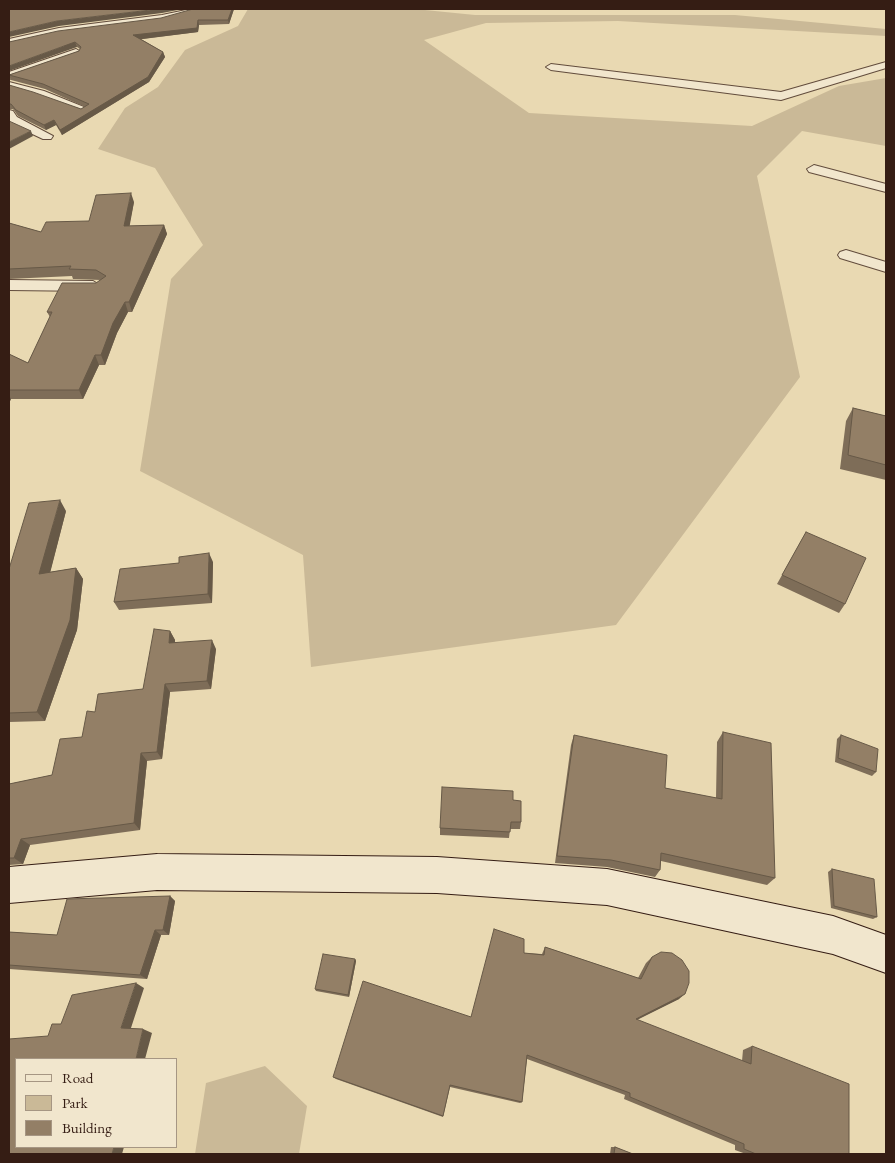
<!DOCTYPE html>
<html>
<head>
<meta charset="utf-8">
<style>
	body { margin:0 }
	#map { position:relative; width:895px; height:1163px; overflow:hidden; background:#e9d9b2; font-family:"EB Garamond",serif }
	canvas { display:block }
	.frame { position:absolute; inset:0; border:10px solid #351d14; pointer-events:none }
	.legend { position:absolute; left:15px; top:1058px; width:162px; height:90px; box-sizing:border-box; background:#f1e6cd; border:1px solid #a69683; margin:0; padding:6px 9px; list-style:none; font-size:15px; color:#351d14 }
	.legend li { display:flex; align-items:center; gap:10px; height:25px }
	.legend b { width:25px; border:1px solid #a69683 }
</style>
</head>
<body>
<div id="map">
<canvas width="895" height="1163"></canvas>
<div class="frame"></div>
<ul class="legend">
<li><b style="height:6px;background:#f1e6cd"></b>Road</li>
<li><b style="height:14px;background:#cab997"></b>Park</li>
<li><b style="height:14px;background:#937f66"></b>Building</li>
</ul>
</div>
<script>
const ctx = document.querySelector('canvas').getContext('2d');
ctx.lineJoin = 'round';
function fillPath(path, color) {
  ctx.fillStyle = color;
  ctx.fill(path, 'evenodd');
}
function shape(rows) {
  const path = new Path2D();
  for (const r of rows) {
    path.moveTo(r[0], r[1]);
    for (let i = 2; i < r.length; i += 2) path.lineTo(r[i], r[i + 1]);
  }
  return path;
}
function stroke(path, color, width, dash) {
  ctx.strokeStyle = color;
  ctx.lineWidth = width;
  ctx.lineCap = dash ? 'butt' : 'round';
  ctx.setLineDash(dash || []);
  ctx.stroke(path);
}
fillPath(shape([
	[248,9,415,9,475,15,735,15,886,29,886,36,618,21,486,23,424,40,529,113,752,126,839,86,886,78,886,146,802,131,757,176,800,377,616,625,311,667,303,555,140,471,171,279,203,245,155,168,98,149,125,108,158,87,185,50,238,26],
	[265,1066,307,1106,299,1154,195,1154,206,1083]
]), '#cab997');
const street = shape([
	[191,9,208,9,162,21,59,34,9,45,9,39,59,28,162,15,191,9],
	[76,49,81,52,80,54,9,79,9,72,76,49],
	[886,62,886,68,781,100,551,70,546,67,551,64,781,92,886,62],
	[9,82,44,91,89,109,83,113,79,112,36,95,9,88,9,82],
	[9,110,13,111,17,117,53,136,51,139,43,139,9,123,9,110],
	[814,165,886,184,886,192,809,172,807,169,814,165],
	[846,250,886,262,886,272,840,258,838,255,840,252,846,250],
	[9,280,93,281,101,286,93,291,9,290,9,280]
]);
const secondary = shape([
	[157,854,437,857,607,869,833,916,886,935,886,973,833,954,607,905,437,893,157,890,9,903,9,867,157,854]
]);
stroke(street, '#624c3c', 2);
stroke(secondary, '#351d14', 2);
fillPath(street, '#f1e6cd');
fillPath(secondary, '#f1e6cd');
fillPath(shape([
	[234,9,229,24,199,25,198,32,141,39,163,52,165,57,149,82,62,135,56,125,46,130,18,116,13,109,9,109,9,85,81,109,85,107,45,89,11,80,9,76,9,75,79,51,80,49,77,47,9,42],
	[134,202,129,226,164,225,167,234,132,312,128,312,117,333,105,365,99,365,83,399,11,399,9,403,9,354,28,363,50,317,47,312,101,280,73,279,72,276,9,279,9,223,41,232,89,221],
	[853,408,886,416,886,480,840,469,846,421],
	[66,511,50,572,76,568,83,579,77,630,45,721,9,722,9,569],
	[806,532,845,604,839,613,777,584],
	[213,562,212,603,119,610,114,602,179,563],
	[170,631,175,640,175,642,216,649,211,689,170,692,162,759,147,761,140,830,30,845,23,864,9,865,9,784,52,775,82,737,95,712,143,689],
	[723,732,775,878,767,885,661,861,660,870,655,877,607,867,555,863,571,745,574,735,665,788,716,798,717,742],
	[841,735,876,772,872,776,835,762,837,739],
	[513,800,521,822,520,829,510,829,509,838,440,835,440,828],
	[832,869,877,917,873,919,831,908,828,872],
	[170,896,175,901,169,935,161,935,147,979,9,969,9,932,57,935],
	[545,947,638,978,646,963,652,957,679,999,637,1020,742,1061,743,1050,752,1046,849,1154,746,1154,735,1150,735,1145,624,1099,625,1095,527,1059,522,1102,520,1103,450,1087,443,1117,336,1079,333,1077,471,1017,524,953,542,954],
	[355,959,356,961,349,997,316,991,315,989],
	[611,1147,615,1147,633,1154,610,1154]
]), '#7e6d58');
fillPath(shape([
	[159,9,183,9,162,13,59,26,9,37,9,32,57,21],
	[232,9,234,9,229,24,228,20],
	[198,20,199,25,198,32,135,40,133,35],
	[75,42,77,47,9,71,9,66],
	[163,52,165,57,149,82,62,135,60,130],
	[54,120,56,125,46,130,44,125],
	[31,131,33,136,9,149,9,142],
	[131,193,134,202,128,235,124,226],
	[164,225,167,234,132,312,129,302],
	[125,302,128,312,117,333,105,365,101,355,113,323],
	[95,355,99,365,83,399,79,390],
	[9,395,11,399,9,403],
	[60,500,66,511,47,585,39,574],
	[209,553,213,562,212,603,208,594],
	[76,568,83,579,77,630,45,721,37,712],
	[170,631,175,640,174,652,169,643],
	[212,640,216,649,211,689,207,681],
	[165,684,170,692,162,759,157,752],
	[141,753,147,761,140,830,134,823],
	[21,839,30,845,23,864,14,858],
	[170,896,175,901,169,935,163,930],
	[155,930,161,935,147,979,140,975],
	[355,959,356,961,349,997,348,995],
	[136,983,144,988,130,1031,121,1028],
	[685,994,679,999,630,1023,636,1019],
	[143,1029,152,1033,145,1059,136,1059],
	[114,1147,124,1147,122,1154,112,1154]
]), '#675947');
const building = shape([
	[9,9,159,9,57,21,9,32,9,9],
	[193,9,232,9,228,20,198,20,197,28,133,35,163,52,148,77,60,130,54,120,44,125,16,110,11,104,9,104,9,85,33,92,81,109,89,104,43,84,9,75,79,51,81,47,75,42,9,66,9,42,58,31,161,18,193,9],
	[9,121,31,131,9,142,9,121],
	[131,193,124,226,164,225,129,302,125,302,113,323,101,355,95,355,79,390,9,390,9,354,28,363,52,312,47,312,62,283,96,283,106,276,96,270,69,269,71,266,9,269,9,223,41,232,46,222,89,221,96,195,131,193],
	[853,408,886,416,886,465,848,455,853,408],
	[60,500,39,574,76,568,70,620,37,712,9,713,9,569,29,503,60,500],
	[806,532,866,558,845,604,782,575,806,532],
	[209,553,208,594,114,602,120,569,179,563,179,557,209,553],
	[154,629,170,631,169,643,212,640,207,681,165,684,157,752,141,753,134,823,21,839,14,858,9,858,9,784,52,775,60,739,82,737,87,711,95,712,98,694,143,689,154,629],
	[723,732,771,743,775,878,661,853,660,870,611,860,557,856,574,735,667,755,665,788,722,799,723,732],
	[841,735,878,749,876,772,838,758,841,735],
	[442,787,513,791,513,800,521,801,521,822,511,822,510,832,440,828,442,787],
	[832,869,874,879,877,917,834,906,832,869],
	[170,896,163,930,155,930,140,975,9,965,9,932,57,935,67,899,170,896],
	[494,929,524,939,524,953,544,955,545,947,641,979,652,957,661,952,672,953,682,960,689,971,689,983,685,994,636,1019,751,1064,752,1046,849,1084,849,1154,756,1154,744,1149,744,1144,630,1097,630,1093,527,1055,522,1102,450,1085,443,1116,333,1077,363,981,471,1017,494,929],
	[323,954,355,959,348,995,315,989,323,954],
	[136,983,121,1028,143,1029,136,1059,16,1059,16,1147,114,1147,112,1154,9,1154,9,1039,48,1036,52,1024,61,1024,72,995,136,983],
	[615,1147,633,1154,614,1154,615,1147]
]);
fillPath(building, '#937f66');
stroke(building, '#675947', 1);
</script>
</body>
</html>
